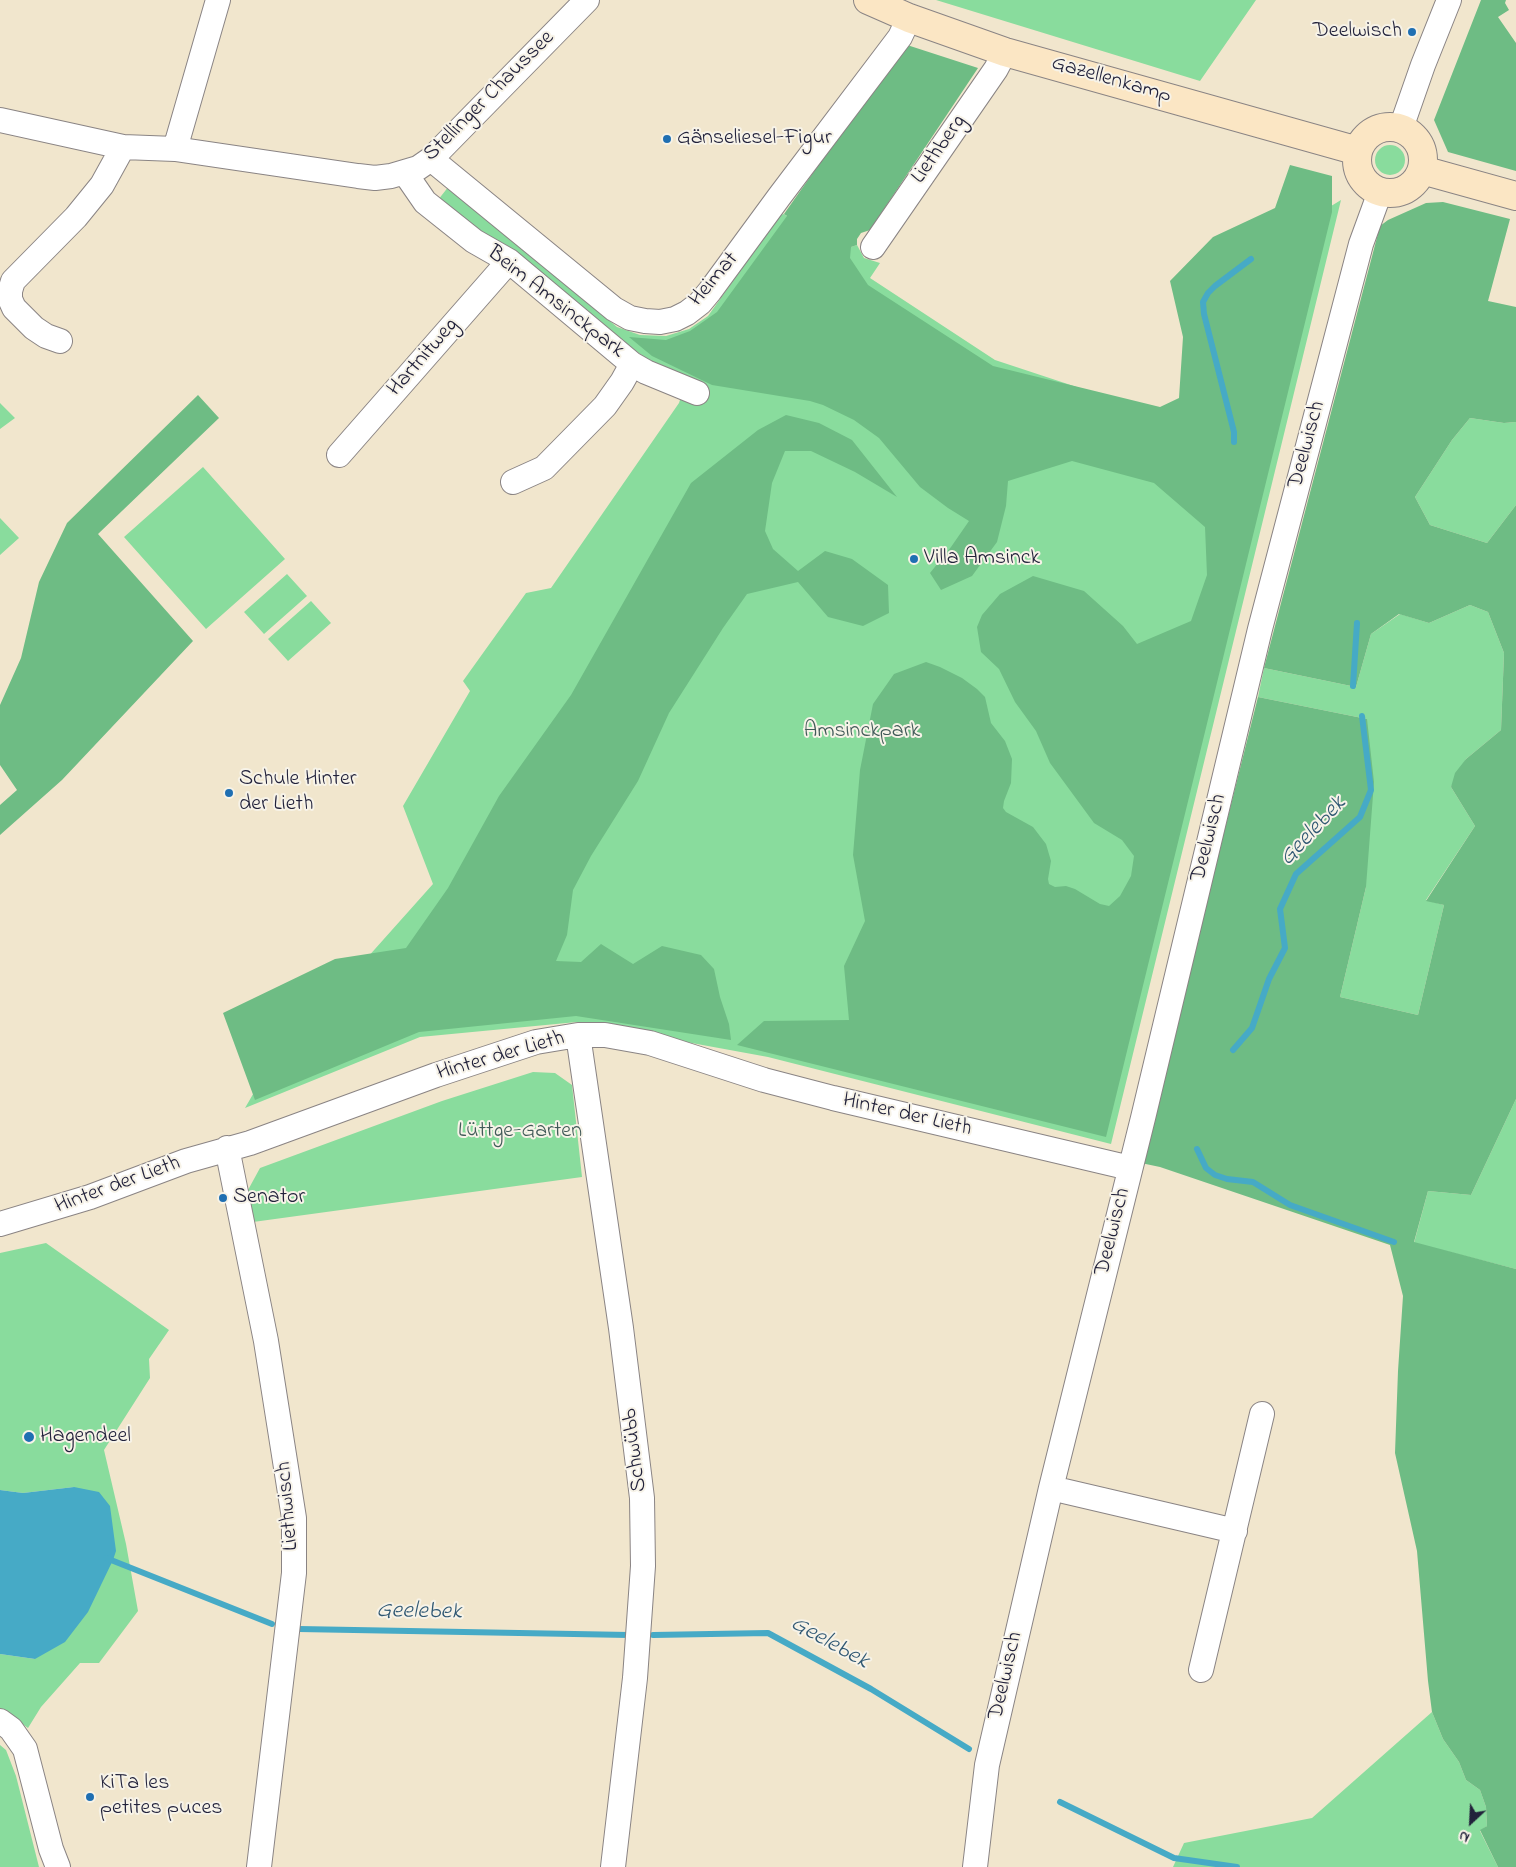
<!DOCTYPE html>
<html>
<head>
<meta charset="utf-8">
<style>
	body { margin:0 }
	#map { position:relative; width:1516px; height:1867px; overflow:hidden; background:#f1e6cd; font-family:"Indie Flower",sans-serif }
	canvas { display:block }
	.north { position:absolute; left:1446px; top:1797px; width:50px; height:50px; -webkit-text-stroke:4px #f7f3e8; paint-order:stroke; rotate:205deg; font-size:14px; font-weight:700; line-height:20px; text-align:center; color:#22223b }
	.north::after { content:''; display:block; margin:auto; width:18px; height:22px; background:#22223b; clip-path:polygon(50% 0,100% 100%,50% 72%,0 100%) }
</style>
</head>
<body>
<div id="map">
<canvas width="1516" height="1867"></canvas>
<div class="north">N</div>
</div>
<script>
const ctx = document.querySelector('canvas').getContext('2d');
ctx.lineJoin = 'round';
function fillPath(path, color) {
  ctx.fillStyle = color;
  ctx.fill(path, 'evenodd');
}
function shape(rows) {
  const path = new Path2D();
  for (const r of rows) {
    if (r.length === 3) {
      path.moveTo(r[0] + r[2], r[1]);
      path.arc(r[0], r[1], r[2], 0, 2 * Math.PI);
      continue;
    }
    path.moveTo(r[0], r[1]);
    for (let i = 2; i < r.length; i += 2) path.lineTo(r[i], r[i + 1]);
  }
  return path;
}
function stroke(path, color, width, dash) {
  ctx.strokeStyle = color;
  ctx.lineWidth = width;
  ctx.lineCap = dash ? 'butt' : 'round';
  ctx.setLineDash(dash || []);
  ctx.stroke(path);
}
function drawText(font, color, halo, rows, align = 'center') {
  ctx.font = font + ' "Indie Flower",sans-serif';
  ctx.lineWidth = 4;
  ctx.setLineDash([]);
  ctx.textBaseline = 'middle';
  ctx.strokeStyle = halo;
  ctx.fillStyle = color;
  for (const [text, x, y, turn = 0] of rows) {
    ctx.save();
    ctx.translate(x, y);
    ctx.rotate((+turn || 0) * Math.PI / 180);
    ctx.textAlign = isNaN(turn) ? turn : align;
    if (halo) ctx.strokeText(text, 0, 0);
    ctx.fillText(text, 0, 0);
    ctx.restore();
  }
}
fillPath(shape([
	[936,0,1256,0,1200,81],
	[1390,160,15],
	[449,186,617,327,640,335,666,336,689,329,708,316,780,215,784,214,835,252,857,245,864,258,880,263,870,278,995,360,1228,437,1193,290,1341,200,1111,1144,768,1057,577,1022,420,1037,245,1108,267,1070,433,884,403,806,470,691,463,681,526,593,551,588,679,403,687,378,648,360,438,200],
	[0,403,15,418,0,429],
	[1470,418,1504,423,1516,422,1516,505,1487,543,1430,525,1415,497,1452,440],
	[203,467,285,559,206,629,124,537],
	[0,518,19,538,0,555],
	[287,574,307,596,264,634,244,612],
	[311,601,331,623,288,661,268,639],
	[1470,605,1488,612,1504,653,1501,730,1466,759,1451,787,1475,826,1426,900,1444,905,1418,1015,1340,997,1366,887,1367,719,1258,697,1264,668,1356,687,1371,634,1400,614,1429,623],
	[533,1072,555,1073,572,1085,582,1177,253,1222,248,1190,260,1168,442,1101],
	[1516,1099,1516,1269,1414,1243,1428,1191,1471,1195],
	[46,1243,169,1330,149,1359,150,1378,104,1450,126,1544,138,1611,99,1663,80,1663,41,1707,28,1728,0,1708,0,1654,35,1659,74,1487,23,1493,0,1490,0,1253],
	[1432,1712,1443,1739,1459,1762,1466,1780,1480,1790,1486,1807,1487,1826,1480,1831,1498,1867,1173,1867,1184,1843,1312,1818],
	[0,1745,6,1750,16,1776,39,1867,0,1867]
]), '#89dc9d');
fillPath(shape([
	[1481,0,1506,0,1505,3,1509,10,1498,17,1516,43,1516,171,1448,152,1434,120],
	[904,44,978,68,870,230,861,233,857,239,857,245,851,247,850,258,868,285,993,366,1160,407,1179,398,1183,337,1170,281,1213,237,1275,208,1290,165,1332,176,1332,212,1106,1137,737,1045,764,1021,849,1020,844,966,865,921,853,855,860,770,873,704,894,674,926,662,940,667,962,678,977,689,985,697,991,723,1005,741,1012,759,1011,783,1004,801,1003,808,1006,812,1033,827,1046,844,1051,861,1048,879,1049,884,1055,887,1066,886,1075,889,1100,904,1109,906,1120,896,1131,876,1134,856,1122,840,1094,823,1050,763,1036,731,1015,702,999,669,981,652,977,627,982,615,1000,594,1033,576,1084,591,1123,626,1137,644,1191,621,1207,575,1205,527,1154,483,1072,461,1008,481,1006,506,997,542,972,576,941,590,930,573,951,547,969,521,948,508,920,487,879,438,854,420,823,405,810,401,712,385,652,356,629,337,666,340,690,331,717,312,787,216,784,214],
	[1443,202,1510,219,1488,301,1516,307,1516,422,1504,423,1470,418,1452,440,1415,497,1430,525,1487,543,1516,505,1516,1099,1471,1195,1428,1191,1414,1242,1516,1269,1516,1867,1498,1867,1480,1830,1487,1826,1486,1807,1480,1790,1466,1780,1459,1762,1443,1739,1432,1712,1428,1681,1417,1551,1395,1453,1398,1371,1403,1296,1390,1245,1160,1167,1141,1163,1258,697,1367,719,1374,782,1366,887,1340,997,1418,1015,1444,905,1426,901,1475,826,1451,787,1455,773,1466,759,1501,730,1504,653,1488,612,1470,605,1429,623,1399,614,1371,634,1356,687,1264,668,1380,226,1388,220,1426,203],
	[198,395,219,418,98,534,193,641,62,780,0,835,0,805,17,790,0,765,0,705,21,658,39,582,67,523],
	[786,415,819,423,852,440,897,497,855,472,811,451,785,451,772,483,765,531,773,549,798,571,825,551,852,559,888,585,889,613,863,626,828,617,798,582,747,594,723,628,669,713,638,781,591,856,573,890,567,935,556,961,581,962,601,944,633,964,662,946,701,955,714,969,720,997,729,1024,731,1040,576,1016,419,1032,255,1100,223,1013,335,959,406,948,448,888,499,796,571,695,691,483,758,430]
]), '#6ebc84');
fillPath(shape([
	[74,1487,99,1492,110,1506,116,1551,113,1560,88,1612,65,1642,35,1659,0,1654,0,1490,23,1493]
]), '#46aac6');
stroke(shape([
	[1234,442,1234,432,1204,314,1203,302,1208,293,1215,286,1251,259],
	[1353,686,1357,623],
	[1233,1050,1252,1028,1269,979,1285,948,1280,909,1296,874,1360,817,1371,790,1362,716],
	[1197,1149,1206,1168,1215,1175,1227,1179,1253,1182,1290,1205,1394,1242],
	[106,1558,272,1624],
	[299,1629,629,1635],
	[653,1635,768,1633,871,1689,969,1749],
	[1060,1802,1174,1858,1237,1867]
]), '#46aac6', 6);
const street = shape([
	[0,120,123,147,175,149,358,176,375,178,391,176,418,168,431,159,587,0],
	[1401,128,1423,65,1449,0],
	[175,149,218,0],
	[431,159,614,309,630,318,645,321,660,322,675,319,687,313,700,303,710,291,779,197,900,37,909,18],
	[405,173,425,202,474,241,509,261,632,364,646,372,697,393],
	[873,247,996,69,1005,52],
	[60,341,46,336,34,328,14,308,10,299,10,291,13,281,76,217,102,185,123,147],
	[339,455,509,261],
	[513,482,544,468,605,406,622,382,632,364],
	[578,1035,621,1328,642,1498,643,1566,635,1678,613,1867],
	[227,1148,266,1341,294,1518,294,1573,259,1867],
	[0,1224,90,1197,186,1161,250,1143,436,1075,536,1042,578,1035,605,1035,650,1043,764,1080,833,1098,1130,1168],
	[1051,1488,1235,1531],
	[1201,1670,1262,1414],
	[0,1721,11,1729,25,1749,51,1849,58,1867],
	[975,1867,987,1765,1051,1488,1143,1118,1260,629,1361,244,1380,192]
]);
const secondary = shape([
	[868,0,909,18,1005,52,1358,151],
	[1390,160,33],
	[1422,170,1516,196]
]);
stroke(street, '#8a8484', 26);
stroke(secondary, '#8a8484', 30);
stroke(street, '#fff', 24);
stroke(secondary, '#fbe6c4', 28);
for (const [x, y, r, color] of [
	[1412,32,5,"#1f6fb2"],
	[667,139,5,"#1f6fb2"],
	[914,559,5,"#1f6fb2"],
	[229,793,5,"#1f6fb2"],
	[223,1198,5,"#1f6fb2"],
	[29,1437,6,"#1f6fb2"],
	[90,1797,5,"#1f6fb2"]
]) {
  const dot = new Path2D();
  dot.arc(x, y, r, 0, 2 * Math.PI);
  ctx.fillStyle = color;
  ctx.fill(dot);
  stroke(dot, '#f7f3e8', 2);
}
drawText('22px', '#22223b', '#f7f3e8', [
	["Deelwisch",1402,32,"right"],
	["Gänseliesel-Figur",677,139],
	["Villa Amsinck",924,559],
	["Schule Hinter",239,780],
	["der Lieth",239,805],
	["Senator",233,1198],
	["Hagendeel",40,1437],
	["KiTa les",100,1784],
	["petites puces",100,1809]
], 'left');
drawText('22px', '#22223b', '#f7f3e8', [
	["Gazellenkamp",1111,81,16],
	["Stellinger Chaussee",490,97,-45],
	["Liethberg",940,150,-55],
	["Heimat",715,280,-50],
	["Beim Amsinckpark",555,303,38],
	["Hartnitweg",424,358,-49],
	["Deelwisch",1308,445,-75],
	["Deelwisch",1210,838,-76],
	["Hinter der Lieth",501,1057,-16],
	["Hinter der Lieth",907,1116,13],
	["Hinter der Lieth",118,1186,-20],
	["Deelwisch",1114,1232,-76],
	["Schwübb",636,1450,-97],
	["Liethwisch",289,1506,-95],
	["Deelwisch",1007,1676,-77]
]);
drawText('22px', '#415a58', '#f7f3e8', [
	["Amsinckpark",862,732],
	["Lüttge-Garten",520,1132]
]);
drawText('italic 24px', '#305873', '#f7f3e8', [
	["Geelebek",1314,832,-47],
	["Geelebek",419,1613,1],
	["Geelebek",829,1644,29]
]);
</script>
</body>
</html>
